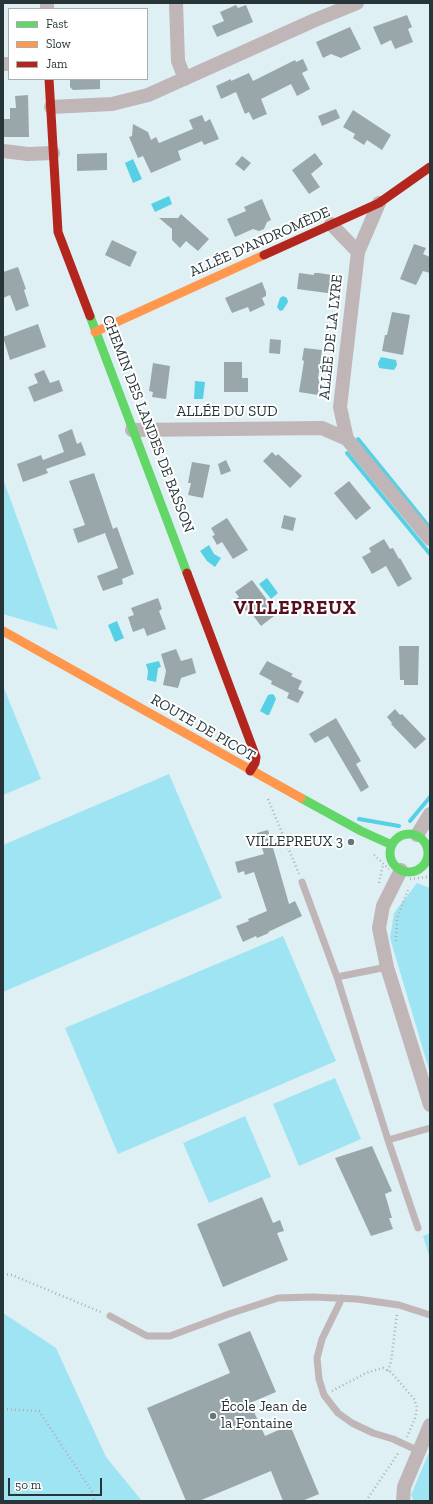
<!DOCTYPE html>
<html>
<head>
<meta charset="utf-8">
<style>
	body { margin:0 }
	#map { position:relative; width:433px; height:1504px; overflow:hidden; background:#def0f4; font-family:"Zilla Slab",serif }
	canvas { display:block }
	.frame { position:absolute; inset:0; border:4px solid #273538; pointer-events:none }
	.legend { position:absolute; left:8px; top:8px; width:140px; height:72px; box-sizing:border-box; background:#fff; border:1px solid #a9aeaf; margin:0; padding:5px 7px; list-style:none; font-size:12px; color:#273538 }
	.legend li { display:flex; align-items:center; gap:8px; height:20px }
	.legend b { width:20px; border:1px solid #a9aeaf }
	.scale { position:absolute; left:8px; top:1478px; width:94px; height:18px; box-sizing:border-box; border:2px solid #273538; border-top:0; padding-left:5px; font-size:12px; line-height:14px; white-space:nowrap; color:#273538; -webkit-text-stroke:3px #fff; paint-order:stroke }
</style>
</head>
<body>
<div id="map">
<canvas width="433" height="1504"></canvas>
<div class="frame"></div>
<ul class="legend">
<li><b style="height:5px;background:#63d668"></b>Fast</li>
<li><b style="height:5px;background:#ff974d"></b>Slow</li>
<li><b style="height:5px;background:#b3261e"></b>Jam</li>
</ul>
<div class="scale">50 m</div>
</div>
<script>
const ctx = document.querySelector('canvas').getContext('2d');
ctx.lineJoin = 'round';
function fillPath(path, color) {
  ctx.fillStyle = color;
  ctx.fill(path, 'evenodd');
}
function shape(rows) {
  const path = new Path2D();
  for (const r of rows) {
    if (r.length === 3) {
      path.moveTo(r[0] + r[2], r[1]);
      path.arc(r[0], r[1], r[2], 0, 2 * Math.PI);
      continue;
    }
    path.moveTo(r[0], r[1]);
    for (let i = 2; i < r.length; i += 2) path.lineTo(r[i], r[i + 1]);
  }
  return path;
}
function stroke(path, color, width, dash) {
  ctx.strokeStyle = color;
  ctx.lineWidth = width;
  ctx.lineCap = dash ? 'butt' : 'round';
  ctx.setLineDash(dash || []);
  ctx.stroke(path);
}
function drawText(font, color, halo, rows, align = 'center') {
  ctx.font = font + ' "Zilla Slab",serif';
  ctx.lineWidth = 4;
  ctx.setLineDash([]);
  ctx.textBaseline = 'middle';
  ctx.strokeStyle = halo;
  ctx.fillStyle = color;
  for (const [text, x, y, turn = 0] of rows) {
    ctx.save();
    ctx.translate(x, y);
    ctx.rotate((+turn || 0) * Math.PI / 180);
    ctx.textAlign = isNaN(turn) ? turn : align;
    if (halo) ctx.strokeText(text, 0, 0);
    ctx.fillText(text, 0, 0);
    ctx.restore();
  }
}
fillPath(shape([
	[3,479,58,630,3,614],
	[3,686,41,779,3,795],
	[169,774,222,898,3,992,3,845],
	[417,883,430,888,430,1073,390,938,394,913],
	[283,936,336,1061,118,1154,65,1028],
	[335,1078,361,1139,299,1166,273,1104],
	[245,1116,271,1177,209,1203,183,1143],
	[430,1233,430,1259,423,1236],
	[3,1313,56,1348,106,1457,142,1501,3,1501],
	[430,1450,430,1501,414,1501,411,1495]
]), '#9fe4f3');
fillPath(shape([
	[133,159,142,179,133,183,125,163],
	[169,196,172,204,155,212,151,204],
	[283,296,287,298,288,302,283,310,280,311,277,307,280,298],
	[381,357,396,360,397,365,394,370,379,368,378,363],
	[195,381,205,382,203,399,194,399],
	[209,545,214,554,221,558,215,567,207,561,200,551],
	[267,578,278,593,271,599,259,584],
	[117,621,124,638,115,642,108,625],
	[159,661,161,667,158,668,156,682,147,680,148,671,146,664],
	[272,694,274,695,276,699,269,715,267,715,260,711,268,695]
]), '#55d0e5');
stroke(shape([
	[358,439,430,528],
	[347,453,430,554],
	[359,819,399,826],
	[410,821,430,797]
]), '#55d0e5', 4);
fillPath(shape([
	[236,5,238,8,246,5,253,22,217,37,212,26,224,21,220,12],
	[407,15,412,27,408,29,413,42,395,49,391,40,381,45,373,27],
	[350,27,361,49,341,58,331,54,323,58,316,42],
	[303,59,308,70,302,73,310,89,297,96,291,84,261,99,267,114,253,120,249,112,245,114,236,92,221,99,216,86,231,79,231,81,249,73,253,81,295,60,296,62],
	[70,79,100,79,100,89,73,90,70,87],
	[28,95,29,137,3,137,3,119,10,119,10,108,16,108,15,96],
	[336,109,340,118,322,126,318,116],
	[353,110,391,135,382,150,367,140,364,145,353,138,355,134,343,127],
	[202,115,205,122,210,119,219,139,204,145,202,141,178,151,181,160,151,173,143,156,138,158,129,137,132,136,133,124,148,132,151,140,156,137,159,143,193,129,189,120],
	[107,153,107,170,77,171,77,154],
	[315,153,323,164,311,174,320,187,309,194,292,170],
	[242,156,251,163,244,171,235,164],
	[262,199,271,220,267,222,264,229,259,231,253,229,235,237,227,219,246,211,244,207],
	[181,214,209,239,198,251,186,241,180,248,172,240,172,229,159,218,178,218],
	[112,240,137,252,130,267,105,255],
	[414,244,426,248,423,254,430,257,430,273,423,271,416,285,400,279],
	[18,267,26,289,24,290,29,306,16,311,10,295,3,298,3,272],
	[299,273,314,275,314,273,319,273,338,276,335,294,297,289],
	[262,282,266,292,266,296,262,298,265,305,250,312,248,307,232,313,225,298],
	[392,312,410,315,403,355,382,351,385,335,387,335],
	[38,324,46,347,10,360,3,337],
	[270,339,281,340,280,354,269,353],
	[304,348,322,350,318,379,320,380,318,395,299,392,304,361,302,360],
	[224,362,242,362,242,378,248,378,248,392,224,392],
	[153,363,170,366,166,399,152,397,153,392,149,391],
	[44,370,50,383,59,380,63,391,34,402,28,387,38,383,34,374],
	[72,429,77,444,81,442,86,455,46,469,48,473,23,482,17,464,41,455,43,460,64,452,58,435],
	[272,452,276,456,278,454,302,476,290,488,263,461],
	[226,460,231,471,221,475,218,464],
	[192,462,210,465,203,498,188,495,191,483,188,483],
	[94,473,113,529,117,527,134,574,122,579,123,584,103,591,97,576,118,568,105,533,78,543,73,529,85,525,69,481],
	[349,481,371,508,356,520,334,493],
	[284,515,296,518,293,531,281,528],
	[227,518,248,550,233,559,222,542,217,545,212,536,215,535,211,528],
	[384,539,390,549,393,548,399,559,400,558,412,579,398,587,386,566,372,574,362,557,371,552,369,548],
	[252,580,267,600,266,601,269,605,267,607,274,616,261,626,252,614,250,616,236,599,239,597,235,592],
	[158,598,162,609,159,611,166,629,147,636,144,628,133,632,128,617,134,615,131,608],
	[399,646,419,646,418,685,404,685,404,680,400,680],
	[176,649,181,661,192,658,196,673,181,678,178,688,163,685,166,671,161,654],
	[267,661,293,674,291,676,302,681,298,689,304,692,298,703,287,698,289,693,271,684,272,681,259,674],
	[395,709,400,715,402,714,426,739,415,749,391,724,392,723,387,717],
	[336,718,361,761,356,764,369,787,361,792,328,736,315,743,309,734],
	[268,830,289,904,295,901,302,916,268,932,269,933,257,938,256,936,243,942,236,926,249,921,248,919,267,911,254,872,245,875,244,871,238,873,235,862,264,854,257,833],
	[372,1146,392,1191,385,1194,392,1218,389,1218,393,1229,371,1236,335,1158],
	[262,1197,273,1223,280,1220,284,1231,277,1233,288,1260,223,1287,197,1224],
	[250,1331,276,1392,250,1403,265,1436,290,1425,319,1494,302,1501,283,1501,271,1471,199,1501,186,1501,147,1408,230,1373,218,1344]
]), '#99a7ab');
stroke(shape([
	[268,799,299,874],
	[374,855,389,869],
	[410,879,426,877,430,878],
	[379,883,383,865],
	[396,941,397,919,409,887],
	[3,1274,12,1275,103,1313],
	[388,1371,391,1362,397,1314],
	[332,1391,366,1373,376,1370,383,1368,391,1372,414,1399,417,1408,415,1418,407,1437],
	[3,1409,39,1411,93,1493,94,1501],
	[366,1501,399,1452]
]), '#b1afb0', 2.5, [1, 3]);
stroke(shape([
	[302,882,337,977,388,1140,418,1228],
	[337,977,387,967],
	[388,1140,430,1128],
	[342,1298,322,1339,317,1358,319,1379,324,1395,338,1413,352,1423,373,1433,393,1439,419,1451],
	[110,1316,147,1336,170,1336,229,1314,278,1298,313,1297,357,1299,399,1305,430,1315]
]), '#c0b5b7', 7);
stroke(shape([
	[47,3,47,9],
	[176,3,178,61,185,79],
	[3,64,9,64],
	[51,107,112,104,148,95,315,20,357,3],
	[3,151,28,154,53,153],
	[379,203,358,252,340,407,347,439,430,539],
	[331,224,358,252],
	[132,430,322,428,347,439],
	[417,835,430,814],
	[401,870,383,906,379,928,387,967,430,1105],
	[403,1501,404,1487,430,1425]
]), '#c0b5b7', 14);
stroke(shape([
	[90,316,187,573],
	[301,798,361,831,392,845],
	[409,853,19]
]), '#63d668', 9);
stroke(shape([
	[95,332,264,255],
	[3,631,301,798]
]), '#ff974d', 9);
stroke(shape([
	[49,79,58,232,90,316],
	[264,255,379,203,430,167],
	[187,573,256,757,255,763,250,771]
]), '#b3261e', 9);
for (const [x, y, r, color] of [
	[351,842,4,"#67767a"],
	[213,1416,4,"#67767a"]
]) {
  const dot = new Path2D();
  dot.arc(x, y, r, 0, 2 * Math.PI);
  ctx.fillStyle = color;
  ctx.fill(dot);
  stroke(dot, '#fff', 1.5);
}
drawText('15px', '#273538', '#fff', [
	["ALLÉE D'ANDROMÈDE",260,242,-24],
	["ALLÉE DE LA LYRE",331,337,-84],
	["ALLÉE DU SUD",227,412],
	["CHEMIN DES LANDES DE BASSON",148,424,69],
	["ROUTE DE PICOT",203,728,30]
]);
drawText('15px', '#273538', '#fff', [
	["VILLEPREUX 3",343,842],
	["École Jean de",221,1407,"left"],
	["la Fontaine",221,1424,"left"]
], 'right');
ctx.letterSpacing = '1px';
drawText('bold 19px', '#55101e', '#fff', [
	["VILLEPREUX",295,609]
]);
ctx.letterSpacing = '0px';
</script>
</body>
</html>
